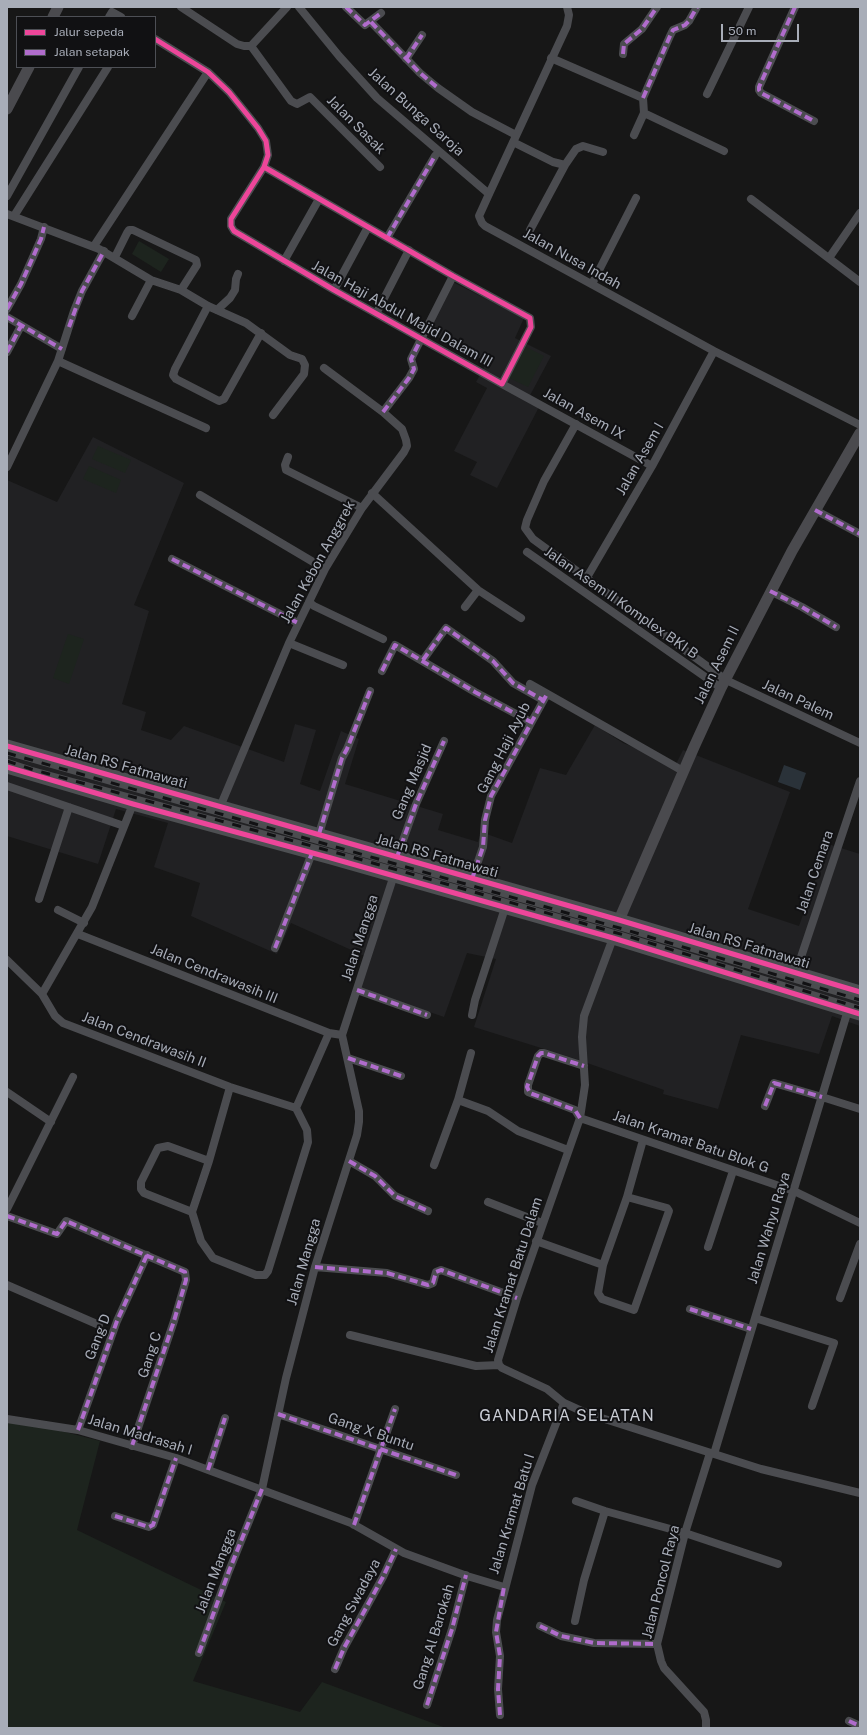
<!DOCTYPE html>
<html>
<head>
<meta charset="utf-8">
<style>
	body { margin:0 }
	#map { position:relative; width:867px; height:1735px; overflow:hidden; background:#171717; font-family:"Public Sans",sans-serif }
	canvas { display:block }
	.frame { position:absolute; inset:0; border:8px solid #a8adb8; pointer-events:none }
	.legend { position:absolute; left:16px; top:16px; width:140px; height:52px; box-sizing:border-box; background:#111113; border:1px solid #4d4f55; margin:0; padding:5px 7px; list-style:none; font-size:12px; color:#a8adb8 }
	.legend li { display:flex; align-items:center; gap:8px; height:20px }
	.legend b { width:20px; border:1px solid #4d4f55 }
	.scale { position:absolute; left:721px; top:24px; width:78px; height:18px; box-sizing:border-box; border:2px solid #a8adb8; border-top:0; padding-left:5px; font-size:12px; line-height:14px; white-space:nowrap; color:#a8adb8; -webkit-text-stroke:3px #111113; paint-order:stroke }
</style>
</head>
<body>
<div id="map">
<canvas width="867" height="1735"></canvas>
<div class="frame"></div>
<ul class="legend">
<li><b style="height:5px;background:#ed469a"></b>Jalur sepeda</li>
<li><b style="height:5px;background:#b06ccc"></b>Jalan setapak</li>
</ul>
<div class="scale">50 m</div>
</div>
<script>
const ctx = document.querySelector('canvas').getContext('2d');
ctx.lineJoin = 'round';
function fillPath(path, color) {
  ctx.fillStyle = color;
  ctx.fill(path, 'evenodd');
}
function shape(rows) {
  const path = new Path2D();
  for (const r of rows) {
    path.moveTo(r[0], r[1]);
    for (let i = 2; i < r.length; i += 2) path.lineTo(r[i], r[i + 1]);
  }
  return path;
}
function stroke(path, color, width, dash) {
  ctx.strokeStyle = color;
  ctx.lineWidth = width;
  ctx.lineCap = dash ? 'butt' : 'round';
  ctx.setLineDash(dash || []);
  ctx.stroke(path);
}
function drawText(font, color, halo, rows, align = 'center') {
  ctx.font = font + ' "Public Sans",sans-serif';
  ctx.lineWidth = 4;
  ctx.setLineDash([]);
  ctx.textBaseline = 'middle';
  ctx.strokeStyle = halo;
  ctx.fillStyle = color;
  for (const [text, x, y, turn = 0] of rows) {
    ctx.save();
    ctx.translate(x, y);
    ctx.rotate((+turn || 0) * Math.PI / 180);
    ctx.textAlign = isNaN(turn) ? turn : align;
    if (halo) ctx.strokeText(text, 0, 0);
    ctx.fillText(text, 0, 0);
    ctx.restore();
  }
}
fillPath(shape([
	[447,279,524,318,515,338,551,356,527,401,539,407,497,488,470,475,477,462,454,451,487,388,476,382,487,362,422,329],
	[93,437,184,483,134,605,149,611,122,704,146,712,141,730,171,740,184,726,284,762,295,724,316,730,300,784,320,791,341,731,359,739,345,784,443,814,438,830,478,842,481,832,512,843,540,768,566,775,595,725,623,743,676,764,683,750,790,792,748,909,799,926,828,844,860,854,860,1026,832,1016,819,1054,741,1035,718,1109,663,1094,664,1090,573,1058,474,1027,496,959,467,953,444,1017,357,987,367,957,291,923,277,954,191,916,200,883,154,867,168,823,116,809,98,864,7,836,7,480,57,502]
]), '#212123');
fillPath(shape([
	[139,241,169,259,161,272,132,254],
	[522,345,544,356,528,387,507,377],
	[98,446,131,460,125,473,92,459],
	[89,466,121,480,116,493,83,479],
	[68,634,84,639,69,684,53,678],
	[7,1417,100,1441,77,1530,226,1602,193,1681,300,1712,322,1682,446,1728,7,1728]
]), '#1d241e');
fillPath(shape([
	[784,765,806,773,800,790,778,782]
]), '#2a3239');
stroke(shape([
	[181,7,237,44,244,46,251,46,287,7],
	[299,7,339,56,377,98,489,194],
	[346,7,365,25,381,13],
	[567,7,569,15,567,26,489,194,479,216,482,223,485,226,714,351,860,425],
	[795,7,759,87,759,90,761,93,814,121],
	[109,17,112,12,121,17],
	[371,22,420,73,438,88,472,112,516,135],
	[155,39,208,72,229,92,246,113,258,128,266,141,268,155,264,167,231,219,231,226,234,231,334,290,502,384,531,327,530,318,453,276,264,167],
	[251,46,291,101,297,104,310,97,380,167],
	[623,54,624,44,642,29,657,7],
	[551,58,643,98,644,113,634,135],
	[406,59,422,35],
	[707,94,749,7],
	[643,98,670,36,673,30,685,25,689,21,697,7],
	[644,113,724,151],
	[513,142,553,162,565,165,530,230],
	[565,165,576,149,583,146,603,152],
	[7,196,79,67],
	[751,199,860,282],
	[7,214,99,249,151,280,181,290,208,306,246,323,290,355,302,359,305,365,304,374,273,415],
	[14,216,108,67],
	[387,238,435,156],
	[94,246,208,72],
	[115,257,127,233,129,230,133,230,196,260,197,265,181,290],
	[829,258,860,213],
	[284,261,319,199],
	[592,284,636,198],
	[334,290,368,227],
	[208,306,175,369,173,375,176,379,219,401,224,399,261,333],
	[7,309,21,284,41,239,44,227],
	[217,310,230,298,235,290,236,279,238,274],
	[377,312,409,250],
	[132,316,151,280],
	[7,317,62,349],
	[7,352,21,326],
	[58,361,206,428],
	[502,384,652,466],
	[383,412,409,378,414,369,411,359,414,353,453,276],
	[576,424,544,481,527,520,525,528,533,539,726,680,860,743],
	[288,457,285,465,286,470,362,508],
	[7,467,58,361,74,311,82,291,104,251],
	[372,493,478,590,521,618],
	[200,495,325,569],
	[815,510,860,534],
	[527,552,721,688],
	[172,559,298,623],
	[586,579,652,466,714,351],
	[770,591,802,607,836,627],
	[309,602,314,606,383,639],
	[465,607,478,590],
	[289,643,343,665],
	[423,660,446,628,493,661,513,683,543,700],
	[382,671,395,645,475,692,531,722],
	[530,684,683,771],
	[7,786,124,826],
	[220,807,289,643,325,569,362,508,404,452,407,446,406,440,402,429,383,412,324,368],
	[319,834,342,758,347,749,370,691],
	[397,857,416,804,444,741],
	[472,879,483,847,485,820,491,796,547,694],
	[39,899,69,807],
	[58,910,84,923],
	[78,934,329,1033,342,1035],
	[613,938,584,1016,582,1037,585,1085,580,1118,517,1298,498,1360,499,1365,502,1368,547,1389,564,1403,586,1413,761,1469,860,1493],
	[275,948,312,853],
	[7,960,42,994,55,1016,63,1023,230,1087,296,1108],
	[796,972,860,781],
	[357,990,427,1015],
	[42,994,92,907,133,804],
	[472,1015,475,1000,505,908],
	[348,1058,401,1076],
	[584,1066,544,1053,541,1053,538,1056,528,1085,528,1092,575,1110,580,1118,794,1191,860,1223],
	[7,1092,51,1122],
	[458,1100,488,1111,518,1131,568,1150],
	[765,1106,774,1083,822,1097,860,1109],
	[296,1108,329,1033],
	[209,1161,168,1146,158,1148,141,1182,141,1189,144,1193,192,1212,209,1161,230,1087],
	[349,1161,375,1176,395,1196,428,1211],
	[434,1165,458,1100,471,1053],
	[627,1197,667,1208,669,1211,634,1310,602,1299,598,1293,603,1265,627,1197,643,1140],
	[488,1202,542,1223],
	[7,1209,73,1077],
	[192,1212,201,1241,213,1258,256,1275,265,1275,268,1271,308,1142,307,1130,296,1108],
	[7,1216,57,1234,66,1221,185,1272,186,1280,174,1321,132,1446],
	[536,1241,603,1265],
	[708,1247,733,1171],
	[315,1267,387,1273,428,1285,433,1283,436,1272,441,1270,517,1298],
	[7,1285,99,1325],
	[840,1298,860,1244],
	[690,1309,751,1329],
	[755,1318,834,1343,812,1406],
	[350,1335,476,1366,499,1365],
	[278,1414,456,1475],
	[7,1419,78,1430,176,1458,351,1523,404,1553,467,1576,504,1587],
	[78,1430,117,1321,147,1255],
	[714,1454,848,1010],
	[208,1470,225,1418],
	[576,1501,605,1511,685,1533,778,1564],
	[115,1516,149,1527,153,1525,176,1458],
	[354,1525,395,1409],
	[575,1621,584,1580,605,1511],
	[540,1626,561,1636,594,1643,657,1644],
	[199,1653,229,1571,262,1489,286,1378,315,1267,357,1135,359,1122,359,1111,342,1035,394,875],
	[335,1669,344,1648,383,1577,396,1549],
	[427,1705,452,1629,466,1575],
	[500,1715,498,1689,500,1656,496,1632,497,1620,532,1485,564,1403],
	[849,1721,860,1726],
	[706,1728,706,1720,704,1712,664,1668,661,1661,657,1644,685,1533,710,1453]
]), '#4b4c50', 8);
stroke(shape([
	[53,17,58,7],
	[7,109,29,67],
	[619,920,694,747,721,688,792,551,860,433]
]), '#4a4a4e', 11);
stroke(shape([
	[7,746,619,920,860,992],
	[7,767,133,804,331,858,613,938,860,1014]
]), '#4d4f52', 13);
const rail = shape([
	[7,753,623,929,860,1000],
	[7,761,31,769,352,857,624,935,860,1008]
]);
stroke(rail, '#4b4c4f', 4.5);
stroke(rail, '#111113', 3, [9]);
stroke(shape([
	[346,7,365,25,381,13],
	[795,7,759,87,759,90,761,93,814,121],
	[371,22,420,73,438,88],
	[623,54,624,44,642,29,657,7],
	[406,59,422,35],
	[643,98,670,36,673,30,685,25,689,21,697,7],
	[387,238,435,156],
	[7,309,21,284,41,239,44,227],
	[7,317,62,349],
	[69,327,82,291,104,251],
	[7,352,21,326],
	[383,412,409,378,414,369,411,359,422,337],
	[815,510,860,534],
	[172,559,298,623],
	[770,591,802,607,836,627],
	[423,660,446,628,493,661,513,683,543,700],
	[382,671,395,645,475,692,531,722],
	[319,834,342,758,347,749,370,691],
	[397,857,416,804,444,741],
	[472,879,483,847,485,820,491,796,547,694],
	[275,948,312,853],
	[357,990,427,1015],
	[348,1058,401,1076],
	[765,1106,774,1083,822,1097],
	[580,1118,575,1110,530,1093,527,1087,538,1056,541,1053,544,1053,584,1066],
	[349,1161,375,1176,395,1196,428,1211],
	[7,1216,57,1234,66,1221,185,1272,186,1280,174,1321,132,1446],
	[315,1267,387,1273,428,1285,433,1283,436,1272,441,1270,517,1298],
	[690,1309,751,1329],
	[278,1414,456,1475],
	[78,1430,117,1321,147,1255],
	[208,1470,225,1418],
	[115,1516,149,1527,153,1525,176,1458],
	[354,1525,395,1409],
	[540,1626,561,1636,594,1643,657,1644],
	[199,1653,229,1571,262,1489],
	[335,1669,344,1648,383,1577,396,1549],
	[427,1705,452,1629,466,1575],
	[500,1715,498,1689,500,1656,496,1632,504,1587],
	[849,1721,860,1726]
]), '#b06ccc', 4, [8, 4]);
stroke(shape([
	[155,39,208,72,229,92,246,113,258,128,266,141,268,155,264,167,231,219,231,226,234,231,334,290,502,384,531,327,530,318,453,276,264,167],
	[7,746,619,920,860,992],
	[7,767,133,804,331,858,613,938,860,1014]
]), '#ed469a', 5);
drawText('14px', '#a8adb8', '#111113', [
	["Jalan Bunga Saroja",416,112,42],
	["Jalan Sasak",356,125,45],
	["Jalan Nusa Indah",572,259,29],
	["Jalan Haji Abdul Majid Dalam III",402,314,29],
	["Jalan Asem IX",584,414,29],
	["Jalan Asem I",640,459,-60],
	["Jalan Kebon Anggrek",318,562,-61],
	["Jalan Asem II Komplex BKI B",621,603,35],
	["Jalan Asem II",717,665,-64],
	["Jalan Palem",798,700,25],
	["Gang Haji Ayub",504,748,-63],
	["Jalan RS Fatmawati",126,767,16],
	["Gang Masjid",412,782,-67],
	["Jalan RS Fatmawati",437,856,16],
	["Jalan Cemara",815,872,-71],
	["Jalan Mangga",360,938,-72],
	["Jalan RS Fatmawati",749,946,17],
	["Jalan Cendrawasih III",214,974,22],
	["Jalan Cendrawasih II",144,1040,21],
	["Jalan Kramat Batu Blok G",691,1142,19],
	["Jalan Wahyu Raya",769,1228,-73],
	["Jalan Mangga",304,1262,-74],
	["Jalan Kramat Batu Dalam",513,1275,-72],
	["Gang D",98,1337,-69],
	["Gang C",150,1355,-72],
	["Gang X Buntu",371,1432,19],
	["Jalan Madrasah I",140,1435,17],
	["Jalan Kramat Batu I",512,1514,-73],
	["Jalan Mangga",216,1571,-69],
	["Jalan Poncol Raya",661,1582,-76],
	["Gang Swadaya",354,1603,-62],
	["Gang Al Barokah",434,1637,-73]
]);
ctx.letterSpacing = '1px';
drawText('16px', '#c9ccd4', '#111113', [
	["GANDARIA SELATAN",567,1416]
]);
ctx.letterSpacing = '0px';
</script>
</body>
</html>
